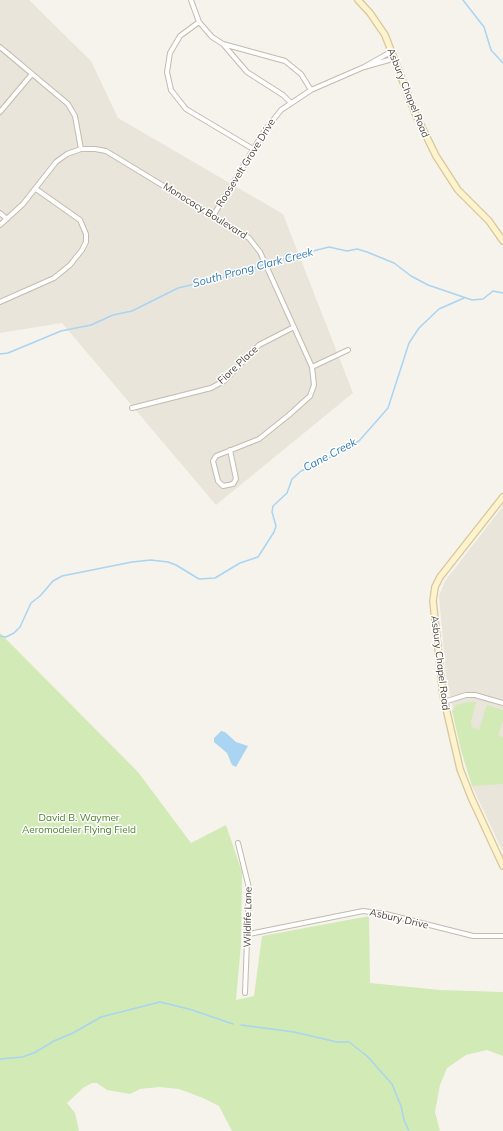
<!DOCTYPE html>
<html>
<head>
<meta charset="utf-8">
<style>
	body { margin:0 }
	canvas { display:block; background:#f6f3ec }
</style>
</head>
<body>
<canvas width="503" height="1131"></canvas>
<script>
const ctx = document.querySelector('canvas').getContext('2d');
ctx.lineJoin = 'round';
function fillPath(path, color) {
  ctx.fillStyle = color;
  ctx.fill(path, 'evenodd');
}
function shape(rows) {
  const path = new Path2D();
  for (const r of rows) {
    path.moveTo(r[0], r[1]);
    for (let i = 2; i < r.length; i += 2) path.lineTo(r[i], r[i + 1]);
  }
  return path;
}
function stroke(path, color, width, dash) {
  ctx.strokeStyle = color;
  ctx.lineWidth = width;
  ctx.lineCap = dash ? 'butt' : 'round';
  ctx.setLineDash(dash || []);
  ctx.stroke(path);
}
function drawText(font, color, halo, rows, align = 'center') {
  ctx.font = font + ' Mulish,sans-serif';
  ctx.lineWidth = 3;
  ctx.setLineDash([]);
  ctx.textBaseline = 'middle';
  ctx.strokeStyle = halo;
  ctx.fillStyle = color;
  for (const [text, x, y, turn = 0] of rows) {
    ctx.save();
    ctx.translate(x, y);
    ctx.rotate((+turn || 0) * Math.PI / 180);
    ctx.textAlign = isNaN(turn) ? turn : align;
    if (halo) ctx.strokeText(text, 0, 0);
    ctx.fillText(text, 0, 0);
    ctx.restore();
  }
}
fillPath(shape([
	[0,0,29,0,91,61,118,118,283,214,353,393,216,505,62,323,0,333],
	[503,506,503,852,472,786,461,750,446,675,439,596,445,581]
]), '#eae5da');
fillPath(shape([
	[0,633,138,772,191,843,226,825,242,872,241,944,236,1000,254,996,262,936,369,916,370,983,440,990,503,992,503,1056,487,1050,466,1055,447,1068,440,1085,435,1112,440,1131,232,1131,219,1106,203,1098,179,1089,159,1087,140,1089,130,1094,107,1090,97,1083,92,1083,83,1088,67,1103,75,1113,79,1131,0,1131],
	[468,702,476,702,471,722,472,727,479,730,487,705,503,710,503,721,498,735,503,737,503,784,472,786,461,750,452,711,456,705]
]), '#d2eab5');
fillPath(shape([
	[221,731,225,732,236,742,248,746,236,767,232,765,227,753,214,742,214,738]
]), '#a9d4f2');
stroke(shape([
	[463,0,484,27,491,50,503,63],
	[0,354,8,353,61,331,91,325,113,315,132,311,178,288,233,275,285,258,329,247,347,251,357,249,367,252,394,263,411,276,428,285,472,300,483,299,493,291,503,293],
	[0,636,6,637,14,633,20,627,31,603,40,596,53,581,62,576,132,562,151,560,168,562,176,565,199,579,215,578,240,563,258,557,274,532,276,526,272,512,273,506,287,493,292,479,301,471,320,463,359,441,388,408,409,343,419,328,439,309,464,298],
	[241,1025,294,1032,337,1042,349,1042,367,1056,392,1084,401,1106,404,1120,409,1131],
	[0,1059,22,1057,34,1053,54,1041,73,1033,101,1017,160,1002,189,1009,233,1024]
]), '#a9d4f2', 1.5);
const minor = shape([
	[191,0,199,22,212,37,223,44,285,61,301,74,311,90],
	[199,22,180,36,170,53,167,72,171,90,186,109,253,149],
	[223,44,247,72,283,95,290,102],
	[0,47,68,104,75,116,81,149],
	[387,54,393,55,389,60,364,67,387,54],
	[0,112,32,74],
	[0,213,7,219],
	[213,216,265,130,281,110,311,90,364,67],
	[0,225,23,204,56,162,67,154,81,149,95,149,106,151,249,238,260,252,312,367,314,385,310,396,289,415,259,439,216,456,213,461,218,481,223,486,233,484,236,479,230,450],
	[0,302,54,278,70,265,82,250,86,242,86,234,80,220,36,189],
	[312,367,348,350],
	[132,408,211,388,224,381,259,345,294,327],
	[444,702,466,695,475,695,503,703],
	[238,843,249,888,245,993],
	[249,934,363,911,386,914,473,936,503,936]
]);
const secondary = shape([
	[358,0,370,13,385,35,415,113,436,156,458,190,489,221,503,241],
	[503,497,440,577,435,587,433,601,443,695,460,769,471,797,503,866]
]);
stroke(minor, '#c2bbae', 6);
stroke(secondary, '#d6c79b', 8);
stroke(minor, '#fff', 4);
stroke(secondary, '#fff3cd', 5.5);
drawText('10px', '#4b4439', '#fff', [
	["Asbury Chapel Road",408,93,68],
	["Roosevelt Grove Drive",246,163,-58],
	["Monocacy Boulevard",205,211,32],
	["Fiore Place",238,365,-43],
	["Asbury Chapel Road",440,663,83],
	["Wildlife Lane",248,917,-89],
	["Asbury Drive",399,919,13]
]);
drawText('10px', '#4a7f2a', '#fff', [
	["David B. Waymer",79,818],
	["Aeromodeler Flying Field",79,830]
]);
drawText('italic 11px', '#2e7ab2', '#fff', [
	["South Prong Clark Creek",253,268,-15],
	["Cane Creek",330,455,-28]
]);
</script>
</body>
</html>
